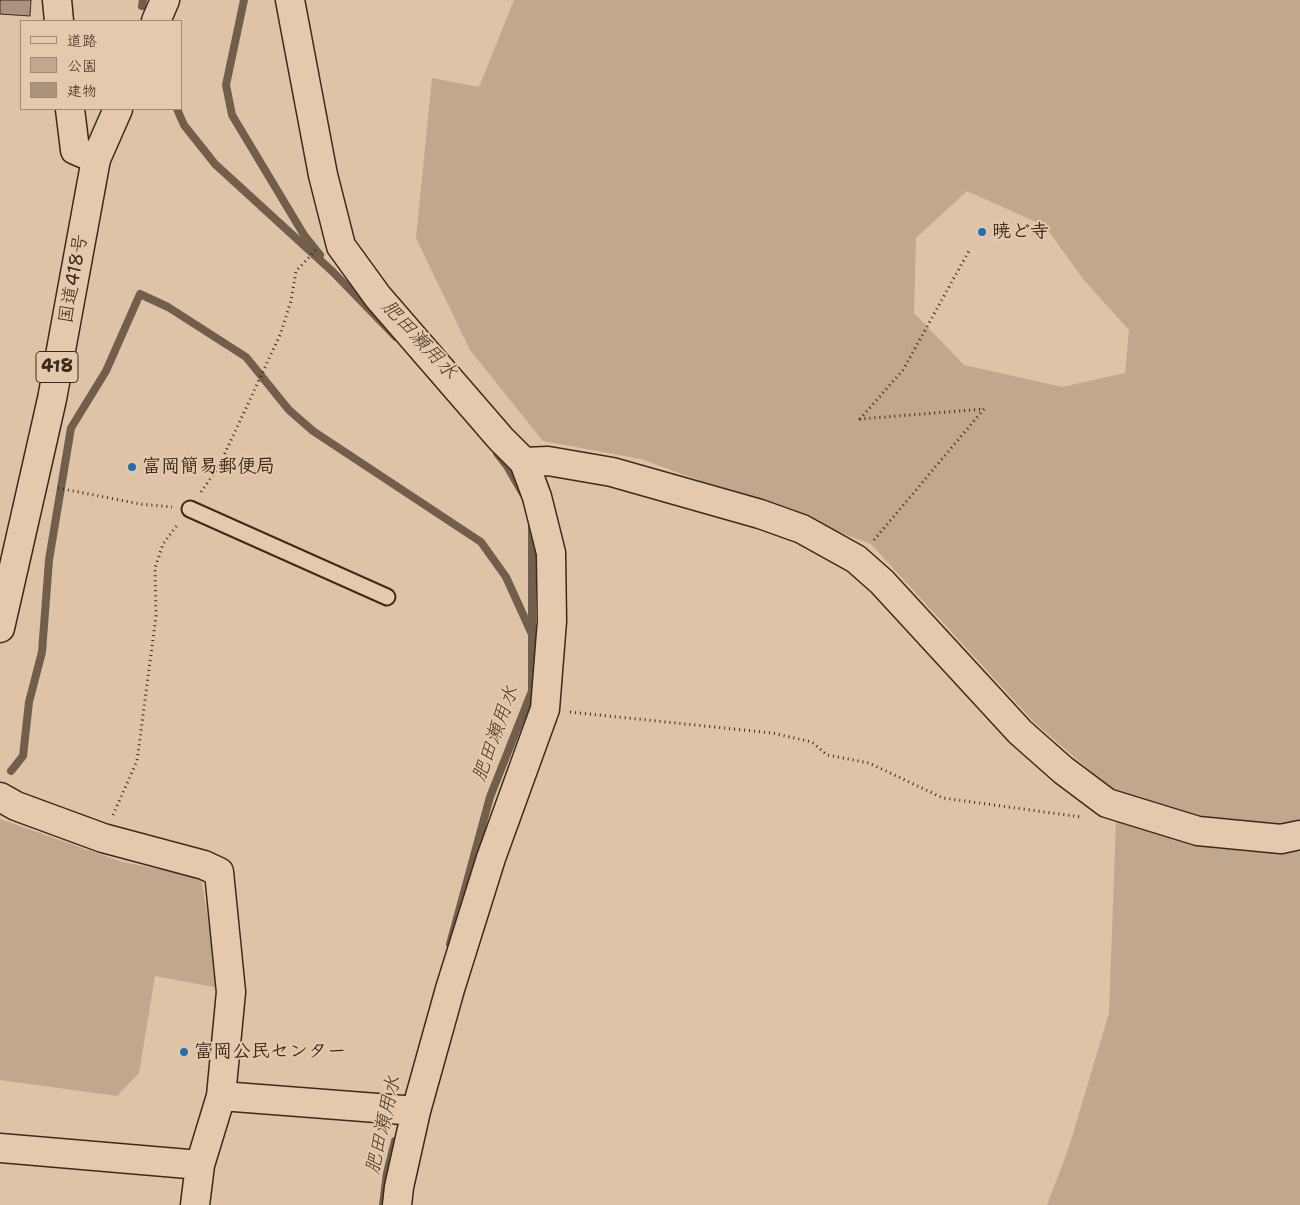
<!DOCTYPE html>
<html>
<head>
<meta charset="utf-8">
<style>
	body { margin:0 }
	#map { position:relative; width:1300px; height:1205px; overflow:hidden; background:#dec3a6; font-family:"Shantell Sans","Klee One",sans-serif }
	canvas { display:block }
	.legend { position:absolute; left:20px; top:20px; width:162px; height:90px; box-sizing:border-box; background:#e5c9ac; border:1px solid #a18973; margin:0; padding:6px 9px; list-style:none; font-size:15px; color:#3b2a1e }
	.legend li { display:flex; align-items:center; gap:10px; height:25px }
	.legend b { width:25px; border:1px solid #a18973 }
</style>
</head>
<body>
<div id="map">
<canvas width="1300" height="1205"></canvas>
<ul class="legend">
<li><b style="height:6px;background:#e5c9ac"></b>道路</li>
<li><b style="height:14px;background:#c0a78d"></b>公園</li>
<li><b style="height:14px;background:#ab937d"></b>建物</li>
</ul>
</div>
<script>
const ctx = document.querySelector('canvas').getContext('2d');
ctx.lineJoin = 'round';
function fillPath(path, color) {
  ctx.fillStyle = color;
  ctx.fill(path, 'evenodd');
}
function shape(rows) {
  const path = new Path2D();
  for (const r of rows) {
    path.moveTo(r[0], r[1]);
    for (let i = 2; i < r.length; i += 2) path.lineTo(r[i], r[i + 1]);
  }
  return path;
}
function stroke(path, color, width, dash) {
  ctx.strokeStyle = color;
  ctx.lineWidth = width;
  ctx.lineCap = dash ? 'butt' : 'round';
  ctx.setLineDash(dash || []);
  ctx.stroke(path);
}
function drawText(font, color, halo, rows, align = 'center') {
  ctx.font = font + ' "Shantell Sans","Klee One",sans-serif';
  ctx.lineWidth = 4;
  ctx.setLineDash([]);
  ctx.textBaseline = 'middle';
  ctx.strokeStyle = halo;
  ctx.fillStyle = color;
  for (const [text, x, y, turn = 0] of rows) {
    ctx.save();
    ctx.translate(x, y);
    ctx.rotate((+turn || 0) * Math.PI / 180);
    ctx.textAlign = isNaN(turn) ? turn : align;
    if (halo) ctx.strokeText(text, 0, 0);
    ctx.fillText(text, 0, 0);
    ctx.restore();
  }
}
fillPath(shape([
	[514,0,1300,0,1300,1205,1047,1205,1069,1147,1109,1013,1117,794,1034,722,871,544,641,459,543,441,470,350,416,238,432,78,479,87],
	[967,191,1045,226,1083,279,1129,330,1125,373,1062,387,964,365,914,313,916,238],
	[0,819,122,862,201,877,219,988,155,976,139,1073,117,1096,0,1080]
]), '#c0a78d');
stroke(shape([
	[244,0,226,85,232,115,304,235,320,255],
	[142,6,143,0],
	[177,109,184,125,215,164,333,272,396,337],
	[497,453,507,466,522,492],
	[11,771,23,756,29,702,42,652,49,560,71,428,106,371,140,294,168,307,246,357,289,410,313,431,481,542,506,577,531,632],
	[450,944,490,797,532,691,532,526],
	[383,1205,387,1173,395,1141]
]), '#725e4c', 8);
const building = shape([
	[0,0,31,0,30,16,0,14,0,0]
]);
fillPath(building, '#ab937d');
stroke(building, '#3b2a1e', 1);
const service = shape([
	[190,509,387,597]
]);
const minor = shape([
	[57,0,59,21],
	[290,0,323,175,341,246,378,297,501,439,524,462,537,497,551,553,552,621,545,709,491,858,450,989,416,1111,399,1187,397,1205],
	[70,109,75,150,96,159],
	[524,462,548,461,612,472,760,514,802,529,856,559,882,582,1020,732,1063,770,1107,803,1198,831,1281,839,1300,835],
	[0,797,16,806,103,838,204,865,219,872,231,992,221,1096,200,1165,195,1205],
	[221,1096,416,1111],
	[0,1148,200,1165]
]);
const trunk = shape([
	[156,21,165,0],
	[0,628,52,399,96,159,118,109]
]);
stroke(service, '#3b2a1e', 19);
stroke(minor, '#3b2a1e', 31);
stroke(trunk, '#3b2a1e', 31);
stroke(shape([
	[58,488,140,504,172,507],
	[201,492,219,466,280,335,291,301,296,271,316,250],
	[874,540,984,409,860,419,903,370,970,249],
	[570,712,772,733,812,742,827,755,869,763,943,798,1081,817],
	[113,815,137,761,156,616,155,568,163,544,178,524]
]), '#3b2a1e', 3, [1, 4]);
stroke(service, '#e5c9ac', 15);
stroke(minor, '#e5c9ac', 28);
stroke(trunk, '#e5c9ac', 28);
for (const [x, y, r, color] of [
	[982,232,5,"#1f6fb2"],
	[132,467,5,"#1f6fb2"],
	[184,1052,5,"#1f6fb2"]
]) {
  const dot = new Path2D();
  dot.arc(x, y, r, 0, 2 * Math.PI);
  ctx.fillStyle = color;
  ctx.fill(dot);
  stroke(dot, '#e5c9ac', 2);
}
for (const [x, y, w] of [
	[57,367,42]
]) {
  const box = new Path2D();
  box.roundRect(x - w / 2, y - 15.5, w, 31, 4);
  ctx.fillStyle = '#e5c9ac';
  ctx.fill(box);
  stroke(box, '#3b2a1e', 1);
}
drawText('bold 18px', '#3b2a1e', null, [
	["418",57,367]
]);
drawText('bold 19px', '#3b2a1e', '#e5c9ac', [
	["暁ど寺",992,232],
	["富岡簡易郵便局",142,467],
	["富岡公民センター",194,1052]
], 'left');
drawText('19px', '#3b2a1e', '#e5c9ac', [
	["国道418号",74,279,-80]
]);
drawText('italic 20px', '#4d3b2d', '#e5c9ac', [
	["肥田瀬用水",419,340,47],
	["肥田瀬用水",496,734,-70],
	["肥田瀬用水",384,1125,-77]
]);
</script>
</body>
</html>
